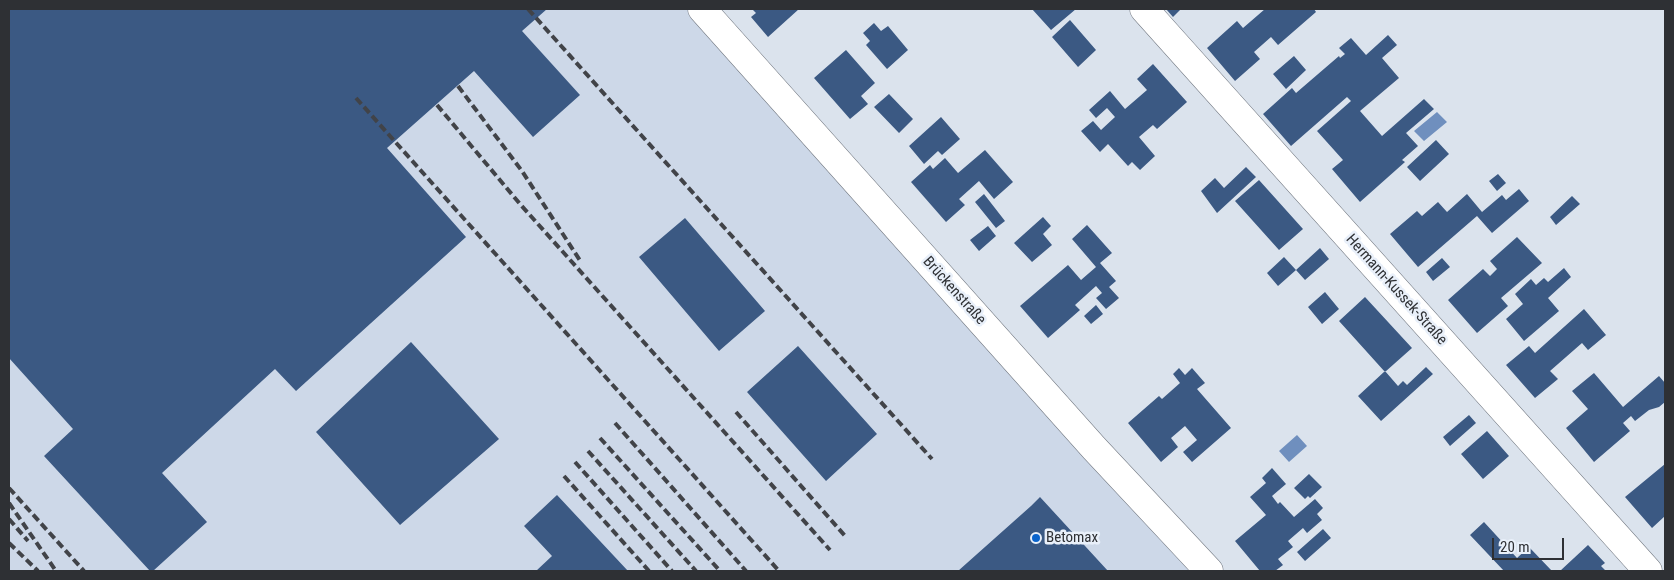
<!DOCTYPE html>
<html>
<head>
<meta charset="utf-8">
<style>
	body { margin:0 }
	#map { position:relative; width:1674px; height:580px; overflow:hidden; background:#dbe3ed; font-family:"Roboto Condensed",sans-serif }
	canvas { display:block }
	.frame { position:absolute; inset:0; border:10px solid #2e3034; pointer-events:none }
	.scale { position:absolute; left:1492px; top:538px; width:72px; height:22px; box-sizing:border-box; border:2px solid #2e3034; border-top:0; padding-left:6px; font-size:15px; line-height:18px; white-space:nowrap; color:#2e3034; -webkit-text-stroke:4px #e9f0fa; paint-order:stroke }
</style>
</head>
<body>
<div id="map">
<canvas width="1674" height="580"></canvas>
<div class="frame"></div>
<div class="scale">20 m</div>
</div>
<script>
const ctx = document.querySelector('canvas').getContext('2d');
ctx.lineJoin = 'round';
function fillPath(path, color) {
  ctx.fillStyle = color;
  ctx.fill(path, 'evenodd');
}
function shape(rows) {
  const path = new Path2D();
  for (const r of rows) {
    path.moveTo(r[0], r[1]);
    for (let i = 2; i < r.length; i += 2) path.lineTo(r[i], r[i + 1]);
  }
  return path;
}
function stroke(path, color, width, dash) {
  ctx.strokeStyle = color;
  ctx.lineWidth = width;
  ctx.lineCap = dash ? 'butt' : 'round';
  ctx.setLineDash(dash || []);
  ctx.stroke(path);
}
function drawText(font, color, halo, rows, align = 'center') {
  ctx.font = font + ' "Roboto Condensed",sans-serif';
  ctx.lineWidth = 5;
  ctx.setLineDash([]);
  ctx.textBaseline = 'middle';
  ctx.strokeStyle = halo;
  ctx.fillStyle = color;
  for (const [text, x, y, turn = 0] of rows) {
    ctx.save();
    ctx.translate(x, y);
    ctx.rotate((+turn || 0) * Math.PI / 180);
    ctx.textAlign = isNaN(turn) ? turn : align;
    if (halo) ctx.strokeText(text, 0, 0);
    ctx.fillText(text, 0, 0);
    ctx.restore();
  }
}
fillPath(shape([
	[9,9,702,9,1209,571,9,571]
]), '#cdd8e8');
fillPath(shape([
	[1437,112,1447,122,1424,141,1414,131],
	[1297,435,1307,446,1289,462,1279,451]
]), '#6f8fbe');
fillPath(shape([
	[9,9,547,9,522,31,580,95,533,137,474,71,387,148,466,237,296,391,275,369,162,473,207,522,153,571,150,571,44,456,73,429,9,358],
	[752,9,799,9,768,37,751,17,756,13],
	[1032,9,1076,9,1051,30],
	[1166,9,1181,9,1173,17],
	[1265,9,1314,9,1316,12,1278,45,1271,37,1254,52,1260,59,1235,81,1207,48,1237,21,1243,28],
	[1070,20,1096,50,1078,67,1052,37],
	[874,23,881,31,888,26,908,50,887,69,866,45,870,41,863,33],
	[1388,35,1397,45,1382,58,1399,78,1360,111,1382,136,1424,99,1434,109,1406,133,1418,146,1402,160,1405,162,1360,202,1332,169,1343,160,1317,131,1351,101,1347,97,1291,146,1263,114,1292,88,1296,93,1339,56,1340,58,1345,54,1339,48,1351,38,1366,55],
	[846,50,875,83,861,96,868,104,850,119,814,78],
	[1294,56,1306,70,1286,89,1273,74],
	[1153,64,1187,102,1157,129,1153,125,1139,137,1155,156,1140,170,1132,162,1128,166,1108,144,1100,152,1081,131,1093,121,1101,130,1115,117,1107,108,1096,118,1089,110,1110,91,1125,109,1147,90,1137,79],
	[889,94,913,119,899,133,874,107],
	[941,117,960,139,942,155,938,151,924,164,909,146],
	[1436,140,1449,154,1420,181,1407,167],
	[985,150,1013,182,994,199,979,181,959,199,965,205,946,222,911,182,930,165,933,169,945,158,958,173],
	[1246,167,1256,177,1217,213,1201,191,1215,178,1224,188],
	[1498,174,1506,183,1497,191,1489,181],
	[1259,180,1303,229,1279,250,1235,201],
	[1519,189,1529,201,1492,233,1477,216,1418,267,1390,234,1417,211,1422,216,1438,202,1447,212,1467,194,1482,212,1502,195,1506,200],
	[984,194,1005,221,996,228,975,202],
	[1572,196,1580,204,1556,225,1550,217],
	[1043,217,1051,226,1043,234,1052,245,1032,262,1014,243],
	[685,218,765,311,719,351,639,257],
	[1087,225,1112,253,1100,263,1116,281,1109,287,1119,298,1106,309,1096,298,1102,293,1096,286,1075,305,1080,310,1048,338,1020,306,1068,265,1081,280,1096,267,1072,239],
	[988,226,996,236,979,251,970,240],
	[1517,237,1542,263,1501,298,1508,306,1477,333,1448,300,1483,269,1490,276,1497,269,1490,261],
	[1320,248,1329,259,1305,280,1296,270],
	[1284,257,1296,270,1278,286,1267,273],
	[1442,258,1450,267,1433,281,1426,272],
	[1564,268,1571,277,1548,298,1559,311,1524,341,1506,319,1523,304,1515,294,1531,279,1536,285,1544,278,1548,282],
	[1325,292,1339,309,1322,324,1308,307],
	[1365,297,1412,348,1385,372,1339,321],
	[1096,305,1103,314,1091,324,1084,316],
	[1584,309,1606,335,1588,350,1582,343,1550,371,1558,379,1535,398,1506,365,1529,346,1535,353],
	[411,342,499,439,400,525,316,432],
	[798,346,877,434,826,481,747,392],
	[1426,367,1433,374,1381,421,1358,396,1385,371,1398,386,1403,381,1407,385],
	[1179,368,1185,375,1192,368,1205,383,1197,389,1231,428,1192,462,1183,452,1197,440,1185,426,1171,438,1178,447,1161,462,1128,423,1159,396,1162,399,1180,383,1173,374],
	[1594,373,1623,407,1659,376,1665,383,1665,402,1659,407,1649,410,1635,421,1631,416,1623,423,1630,431,1594,462,1566,428,1588,409,1572,391],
	[1469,415,1476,423,1450,446,1443,437],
	[1487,431,1509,456,1483,479,1461,454],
	[1665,464,1665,516,1652,528,1625,497],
	[1272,468,1286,484,1272,496,1278,504,1280,502,1294,517,1315,499,1323,508,1317,514,1322,520,1307,533,1303,528,1288,541,1293,547,1278,559,1283,565,1275,571,1260,571,1235,541,1266,515,1250,497,1266,483,1262,478],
	[1309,474,1322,487,1310,498,1308,496,1305,499,1294,488],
	[557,495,628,571,536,571,552,556,524,526],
	[1040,497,1108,571,958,571,1031,506],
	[1484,522,1517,558,1529,547,1552,571,1504,571,1470,535],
	[1323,529,1331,538,1305,561,1297,552],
	[1588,545,1605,563,1601,566,1606,571,1560,571]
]), '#3b5983');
const minor = shape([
	[702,9,1094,448,1209,571],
	[1144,9,1648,571]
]);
stroke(minor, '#747a83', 29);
stroke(minor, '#fff', 28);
stroke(shape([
	[528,9,932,459],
	[458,86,522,171,581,262],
	[356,98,779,571],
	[437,105,520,204,830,550],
	[736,412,846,537],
	[615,423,746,571],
	[600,438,720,571],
	[588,451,696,571],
	[575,462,672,571],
	[564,476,649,571],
	[9,488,84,571],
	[9,503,56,571],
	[9,519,28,541],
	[9,543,38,571]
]), '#414348', 4, [8, 4]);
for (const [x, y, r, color] of [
	[1036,538,5,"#0963cc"]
]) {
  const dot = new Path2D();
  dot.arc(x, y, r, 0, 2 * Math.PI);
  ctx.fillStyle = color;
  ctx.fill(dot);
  stroke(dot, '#e9f0fa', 2);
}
drawText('15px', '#2e3034', '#e9f0fa', [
	["Hermann-Kussek-Straße",1396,290,48],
	["Brückenstraße",954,291,48]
]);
drawText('15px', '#2e3034', '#e9f0fa', [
	["Betomax",1046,538]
], 'left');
</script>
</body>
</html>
